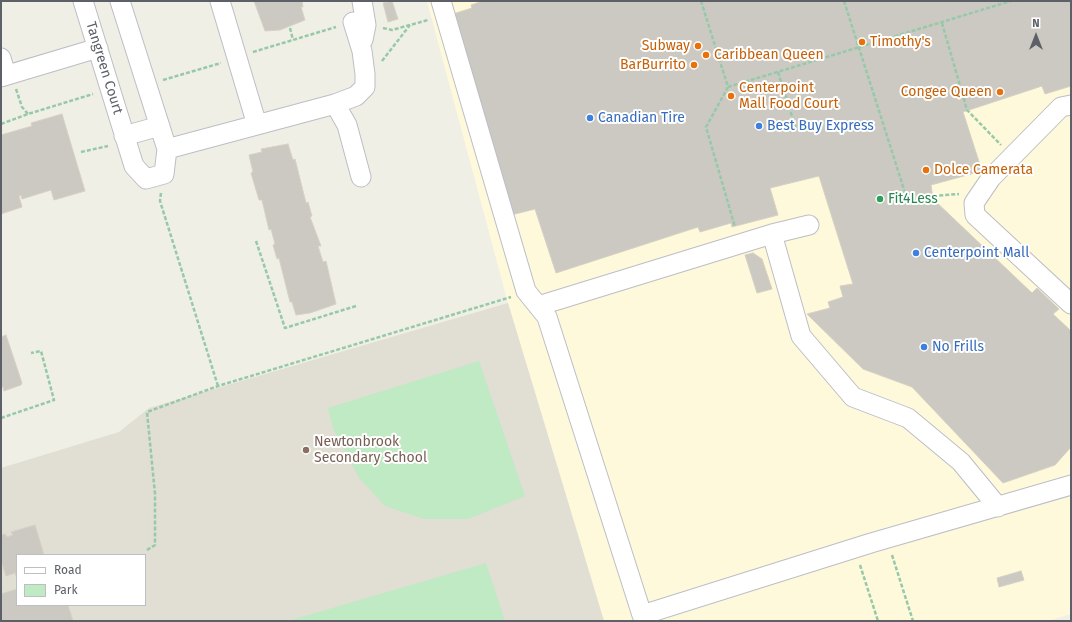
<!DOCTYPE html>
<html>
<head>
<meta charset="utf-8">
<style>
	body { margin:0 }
	#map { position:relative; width:1072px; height:622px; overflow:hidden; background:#f0efe5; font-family:"Fira Sans",sans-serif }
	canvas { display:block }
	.frame { position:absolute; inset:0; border:2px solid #5d6067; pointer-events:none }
	.legend { position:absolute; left:16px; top:554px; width:130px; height:52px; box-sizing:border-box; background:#fff; border:1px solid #bebfc2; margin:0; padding:5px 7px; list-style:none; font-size:12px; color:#5d6067 }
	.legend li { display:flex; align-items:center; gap:8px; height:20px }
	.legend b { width:20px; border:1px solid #bebfc2 }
	.north { position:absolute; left:1016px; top:16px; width:40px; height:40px; -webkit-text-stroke:3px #fff; paint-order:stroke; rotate:0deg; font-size:11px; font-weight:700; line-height:16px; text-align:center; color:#5d6067 }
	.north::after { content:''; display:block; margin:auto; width:14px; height:18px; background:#5d6067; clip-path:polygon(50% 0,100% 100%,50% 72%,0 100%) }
</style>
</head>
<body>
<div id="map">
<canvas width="1072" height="622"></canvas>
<div class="frame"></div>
<ul class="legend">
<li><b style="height:5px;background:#fff"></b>Road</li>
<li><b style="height:11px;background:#bfeac3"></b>Park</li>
</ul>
<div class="north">N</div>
</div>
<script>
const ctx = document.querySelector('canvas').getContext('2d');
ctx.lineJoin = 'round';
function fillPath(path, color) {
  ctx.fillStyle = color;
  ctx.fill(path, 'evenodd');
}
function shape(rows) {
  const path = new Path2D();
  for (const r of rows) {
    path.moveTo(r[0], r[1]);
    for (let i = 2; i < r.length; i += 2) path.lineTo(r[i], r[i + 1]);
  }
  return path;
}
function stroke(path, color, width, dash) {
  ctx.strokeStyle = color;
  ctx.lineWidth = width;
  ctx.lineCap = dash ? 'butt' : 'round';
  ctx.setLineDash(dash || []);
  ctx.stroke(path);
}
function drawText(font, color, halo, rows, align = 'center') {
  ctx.font = font + ' "Fira Sans",sans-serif';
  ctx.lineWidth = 4;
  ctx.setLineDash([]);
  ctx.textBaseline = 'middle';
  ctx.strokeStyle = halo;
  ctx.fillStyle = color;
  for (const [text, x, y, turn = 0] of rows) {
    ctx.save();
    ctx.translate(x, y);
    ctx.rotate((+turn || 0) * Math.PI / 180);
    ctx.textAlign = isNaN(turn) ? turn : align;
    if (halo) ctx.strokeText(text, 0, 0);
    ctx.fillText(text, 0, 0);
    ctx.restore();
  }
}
fillPath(shape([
	[427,1,1071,1,1071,614,1048,621,604,621,508,303]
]), '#fff9db');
fillPath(shape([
	[508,303,604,621,1,621,1,468,119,432,149,408],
	[17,555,145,555,145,605,17,605]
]), '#e1ded4');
fillPath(shape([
	[479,361,525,496,468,519,424,519,385,506,359,478,333,428,328,408],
	[486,563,505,621,288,621]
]), '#bfeac3');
const building = shape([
	[254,1,302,1,303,7,301,7,305,20,280,30,265,31,254,1],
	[392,1,398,19,388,22,383,3,392,1],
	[483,1,1071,1,1071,86,1045,94,1042,86,963,112,982,171,931,185,933,199,1032,293,1037,288,1059,309,1053,314,1071,331,1071,447,1055,465,1003,483,912,387,863,369,807,314,830,308,828,302,843,297,840,286,853,284,819,176,770,188,778,215,732,227,731,223,700,232,698,227,556,273,535,209,511,215,493,161,498,160,453,14,472,8,471,5,483,1],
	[62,114,85,191,54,200,51,190,22,199,21,195,19,196,22,207,1,214,1,141,2,141,1,135,32,126,31,123,62,114],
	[288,144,293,160,295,159,306,203,308,202,312,216,310,217,321,246,318,246,323,262,326,261,336,304,310,313,296,315,292,302,290,302,279,258,277,259,273,245,275,244,271,229,269,230,262,200,259,200,251,173,253,172,249,155,262,152,261,149,288,144],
	[753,253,762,259,772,289,757,293,745,255,753,253],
	[6,335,22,383,21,385,4,391,3,387,1,387,1,337,6,335],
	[35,525,44,555,17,555,17,579,15,573,6,576,1,560,1,535,5,534,7,537,13,535,11,532,35,525],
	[1021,571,1024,580,999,587,997,578,1021,571],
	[17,589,17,605,68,605,73,621,1,621,1,594,17,589]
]);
fillPath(building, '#ccc9c2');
stroke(building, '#d6d1c3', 1);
const minor = shape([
	[83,1,134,166,146,179,164,174,167,149,120,1],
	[220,1,257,125],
	[362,1,366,25,363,40],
	[441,1,526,291,547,317,642,615,871,543,1071,485],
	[1,58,6,75],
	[1,77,98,48],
	[335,104,347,125,361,177],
	[1071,105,1061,107,991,178,974,203,975,215,1071,304],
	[124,136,160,126],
	[167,149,335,104,356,96,365,87,365,74,362,51,353,22],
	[772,234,809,225],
	[538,306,772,234,801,336,853,397,908,418,961,462,998,507]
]);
stroke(minor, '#bcbec5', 21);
stroke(shape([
	[701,1,728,87,1011,1],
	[844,1,909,205,933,196,959,194],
	[942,23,967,110,1001,145],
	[290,28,293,40],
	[383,28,392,30,428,20],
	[253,52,336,27],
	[382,61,410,25],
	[778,72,796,129],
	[163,80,221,63],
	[728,87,706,127,735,227],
	[16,89,22,107,28,114],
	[1,124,28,114,93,94],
	[81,152,108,146],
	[161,193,160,201,218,386],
	[256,241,285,328,356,306],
	[1,418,54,400,41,351,31,353],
	[147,550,155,545,155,494,147,412,218,386,511,297],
	[892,555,913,621],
	[860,565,878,621]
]), '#96c9a9', 2.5, [4, 2]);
stroke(minor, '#fff', 19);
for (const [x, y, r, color] of [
	[862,42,4,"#e8710a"],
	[698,46,4,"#e8710a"],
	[706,55,4,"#e8710a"],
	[694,65,4,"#e8710a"],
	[1000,92,4,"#e8710a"],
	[731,96,4,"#e8710a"],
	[590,118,4,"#3f7fe0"],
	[759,126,4,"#3f7fe0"],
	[926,170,4,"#e8710a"],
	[880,199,4,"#2e9e5b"],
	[916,253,4,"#3f7fe0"],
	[924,347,4,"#3f7fe0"],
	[306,450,4,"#8d6e63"]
]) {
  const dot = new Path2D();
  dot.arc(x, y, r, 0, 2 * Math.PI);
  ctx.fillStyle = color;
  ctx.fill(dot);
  stroke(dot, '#fff', 1.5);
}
drawText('14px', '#c56008', '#fff', [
	["Timothy's",870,42],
	["Subway",690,46,"right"],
	["Caribbean Queen",714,55],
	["BarBurrito",686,65,"right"],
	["Centerpoint",739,88],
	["Mall Food Court",739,104],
	["Congee Queen",992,92,"right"],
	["Dolce Camerata",934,170]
], 'left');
drawText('14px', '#5d6067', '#fff', [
	["Tangreen Court",104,68,73]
]);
drawText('14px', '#366cbe', '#fff', [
	["Canadian Tire",598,118],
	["Best Buy Express",767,126],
	["Centerpoint Mall",924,253],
	["No Frills",932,347]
], 'left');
drawText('14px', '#27864d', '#fff', [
	["Fit4Less",888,199]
], 'left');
drawText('14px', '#785e54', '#fff', [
	["Newtonbrook",314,442],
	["Secondary School",314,458]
], 'left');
</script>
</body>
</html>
